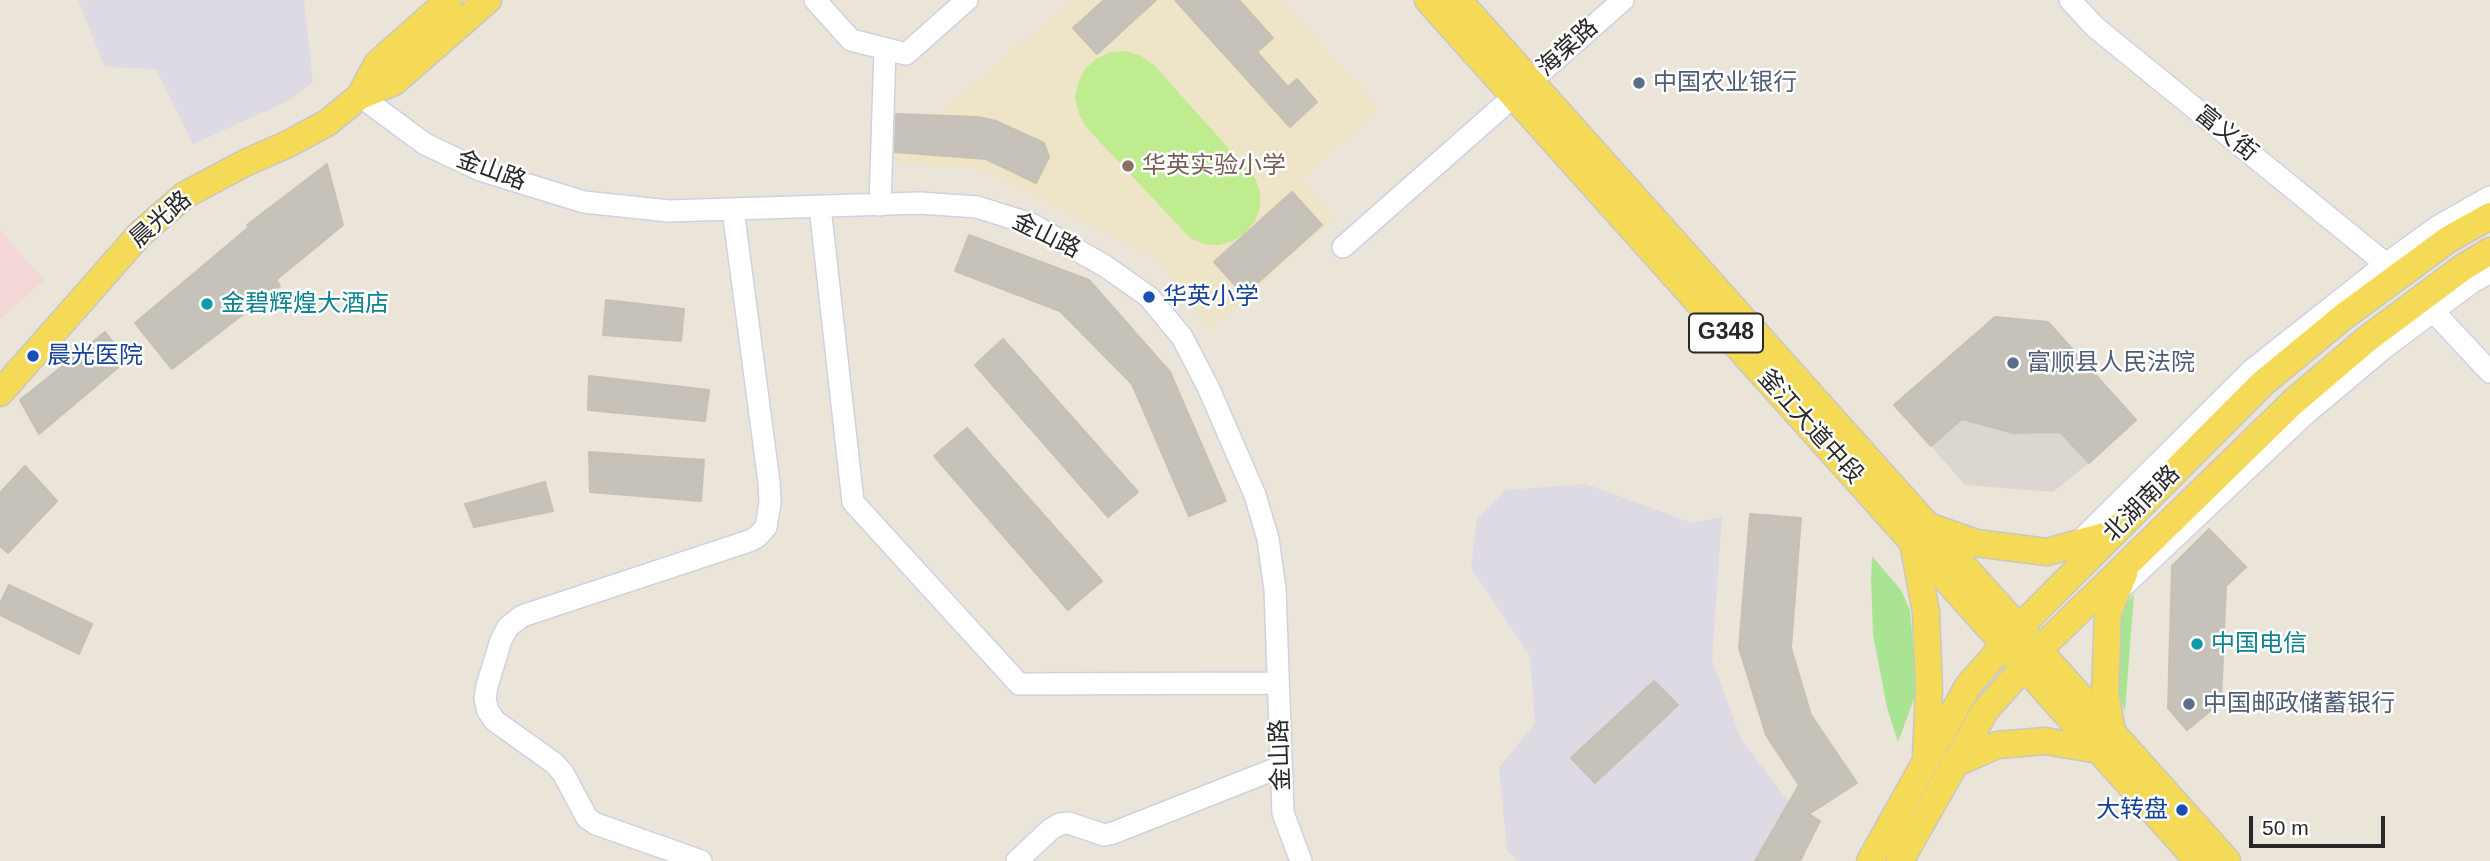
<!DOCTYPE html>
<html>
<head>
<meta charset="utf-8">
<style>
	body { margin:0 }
	#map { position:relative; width:2490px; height:861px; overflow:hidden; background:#ebe5d9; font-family:Helvetica,sans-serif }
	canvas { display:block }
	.scale { position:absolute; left:2249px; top:816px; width:136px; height:32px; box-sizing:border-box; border:4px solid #282828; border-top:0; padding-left:9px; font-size:21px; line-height:24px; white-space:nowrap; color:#282828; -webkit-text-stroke:5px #fff; paint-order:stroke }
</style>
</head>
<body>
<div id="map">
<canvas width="2490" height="861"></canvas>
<div class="scale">50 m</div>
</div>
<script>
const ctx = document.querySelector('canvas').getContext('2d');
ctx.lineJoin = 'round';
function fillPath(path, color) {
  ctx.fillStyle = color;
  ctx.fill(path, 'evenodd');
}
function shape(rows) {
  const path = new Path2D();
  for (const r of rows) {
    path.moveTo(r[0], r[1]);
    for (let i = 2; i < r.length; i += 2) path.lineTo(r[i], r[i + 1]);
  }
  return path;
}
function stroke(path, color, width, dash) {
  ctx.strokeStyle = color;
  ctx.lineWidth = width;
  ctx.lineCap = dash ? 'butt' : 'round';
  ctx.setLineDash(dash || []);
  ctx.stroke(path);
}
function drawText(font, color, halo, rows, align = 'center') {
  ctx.font = font + ' Helvetica,"Noto Sans SC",sans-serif';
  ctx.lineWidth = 5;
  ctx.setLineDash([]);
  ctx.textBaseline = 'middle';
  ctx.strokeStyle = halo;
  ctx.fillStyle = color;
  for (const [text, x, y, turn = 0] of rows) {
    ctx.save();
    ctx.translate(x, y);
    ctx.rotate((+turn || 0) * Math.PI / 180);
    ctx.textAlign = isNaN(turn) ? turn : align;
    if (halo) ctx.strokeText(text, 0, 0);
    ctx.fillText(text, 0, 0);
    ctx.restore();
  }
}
fillPath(shape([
	[78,0,304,0,313,82,290,100,193,144,156,69,105,67],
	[1586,484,1692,523,1722,517,1712,660,1741,739,1789,802,1755,861,1518,861,1507,851,1499,767,1535,724,1530,656,1471,568,1477,518,1506,490]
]), '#dddae3');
fillPath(shape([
	[1072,0,1282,0,1379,109,1302,180,1334,219,1209,331,1160,262,985,170,892,162,893,114,937,115]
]), '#eee4c7');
fillPath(shape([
	[0,230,44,280,0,320]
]), '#f3d6d6');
fillPath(shape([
	[1872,556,1901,590,1910,610,1917,691,1898,742,1887,708,1873,634,1871,580],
	[2134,594,2125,711,2116,692,2120,622,2126,604]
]), '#a9e493');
fillPath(shape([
	[1126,51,1141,56,1154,65,1255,178,1260,192,1260,207,1255,221,1245,233,1233,241,1219,245,1204,244,1190,238,1086,127,1079,114,1075,98,1078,83,1085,69,1096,59,1111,52]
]), '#beec8f');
fillPath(shape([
	[1962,419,2013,433,2060,432,2089,463,2053,492,1965,485,1931,446]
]), '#dbd7d0');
const building = shape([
	[1104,0,1156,0,1097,54,1073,28,1104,0],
	[1175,0,1239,0,1273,38,1257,52,1288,87,1297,79,1317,102,1290,127,1175,0],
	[896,114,978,117,996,121,1044,143,1049,157,1036,183,986,159,895,152,896,114],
	[327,164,343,225,276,280,280,286,172,369,135,323,249,227,247,225,327,164],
	[1292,192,1322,225,1244,295,1214,262,1292,192],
	[969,235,1089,280,1170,372,1226,501,1189,516,1132,384,1060,311,955,271,969,235],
	[606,300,684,309,681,341,603,335,606,300],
	[1995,317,2048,322,2136,420,2089,463,2060,432,2013,433,1962,419,1931,446,1894,405,1995,317],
	[105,332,127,360,39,434,20,400,105,332],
	[1003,339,1138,492,1108,517,975,365,1003,339],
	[589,376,709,390,705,421,588,410,589,376],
	[967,428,1102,581,1068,610,934,456,967,428],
	[589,452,704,460,701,501,590,492,589,452],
	[25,466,57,501,8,553,0,546,0,493,25,466],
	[545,482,553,511,474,527,465,504,545,482],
	[1750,514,1801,518,1791,648,1811,715,1857,783,1809,814,1820,821,1800,861,1755,861,1799,785,1766,735,1739,648,1750,514],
	[2209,529,2246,567,2226,586,2221,702,2187,730,2168,708,2172,566,2209,529],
	[9,585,92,624,79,654,0,615,0,604,9,585],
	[1654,681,1678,705,1595,783,1571,758,1654,681]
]);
fillPath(building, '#c6c1b9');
stroke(building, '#c6c1b3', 2);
const minor = shape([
	[815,0,851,40,906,54,967,0],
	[2070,0,2095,27,2386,264],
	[360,96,425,144,480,170,584,202,669,211,920,203,977,207,1031,224,1105,266,1149,297,1182,337,1208,387,1255,495,1268,539,1275,589,1283,813,1301,861],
	[880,205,885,49],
	[820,207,853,502,1019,684,1278,683],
	[1343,247,1623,0],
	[2433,311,2490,372],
	[2078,543,2252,370,2386,264,2437,227,2490,197],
	[2117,592,2302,417,2384,348,2471,283,2490,272],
	[701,861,596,824,587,818,563,773,554,763,495,721,488,711,485,699,487,686,501,640,508,627,522,616,749,541,757,537,766,527,770,503,769,482,733,210],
	[1017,861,1051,829,1060,824,1069,823,1104,835,1113,833,1280,767]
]);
const major = shape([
	[1428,0,2198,861],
	[1458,0,2227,861],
	[360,96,377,64,449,0],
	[0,393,140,234,185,195,245,163,288,144,327,123,360,96,394,82,488,0],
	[1931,527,1976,543,2047,552,2111,534],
	[1913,543,1926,612,1929,690,1926,755],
	[2112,731,2105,693,2108,612,2124,574],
	[1954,764,1997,745,2045,741,2099,750],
	[1870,861,1968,686,2019,628,2263,383,2343,317,2400,275,2449,239,2490,216],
	[1900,861,1985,711,2039,650,2293,402,2367,339,2462,268,2490,251]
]);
stroke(minor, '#ced1e2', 24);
stroke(major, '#c7c7c7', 29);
stroke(minor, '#fff', 21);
stroke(major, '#f4da56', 26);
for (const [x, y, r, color] of [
	[1639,83,7,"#5c6f8a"],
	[1128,166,7,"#8d6e63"],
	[1149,297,7,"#1a4fb4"],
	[207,304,7,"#0f9aa8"],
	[33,356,7,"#1a4fb4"],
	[2013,363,7,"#5c6f8a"],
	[2197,644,7,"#0f9aa8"],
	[2189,704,7,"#5c6f8a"],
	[2182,810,7,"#1a4fb4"]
]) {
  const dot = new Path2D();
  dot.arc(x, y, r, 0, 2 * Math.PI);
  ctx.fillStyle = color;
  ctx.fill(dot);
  stroke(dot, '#fff', 2.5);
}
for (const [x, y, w] of [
	[1726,333,74]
]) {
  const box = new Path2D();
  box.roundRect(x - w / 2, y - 19.5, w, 39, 5);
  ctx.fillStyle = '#fff';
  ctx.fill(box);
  stroke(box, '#282828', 2);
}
drawText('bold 23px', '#282828', null, [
	["G348",1726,333]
]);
drawText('24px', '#282828', '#fff', [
	["海棠路",1568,48,-42],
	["富义街",2226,134,39],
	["金山路",491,171,20],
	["晨光路",161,220,-41],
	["金山路",1046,236,26],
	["釜江大道中段",1810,427,48],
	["北湖南路",2142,504,-45],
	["金山路",1281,755,-92]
]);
drawText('24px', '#4e5e75', '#fff', [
	["中国农业银行",1653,83],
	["富顺县人民法院",2027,363],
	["中国邮政储蓄银行",2203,704]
], 'left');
drawText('24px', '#785e54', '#fff', [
	["华英实验小学",1142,166]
], 'left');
drawText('24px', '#164399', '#fff', [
	["华英小学",1163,297],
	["晨光医院",47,356],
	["大转盘",2168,810,"right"]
], 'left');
drawText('24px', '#0d838f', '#fff', [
	["金碧辉煌大酒店",221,304],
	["中国电信",2211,644]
], 'left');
</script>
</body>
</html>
